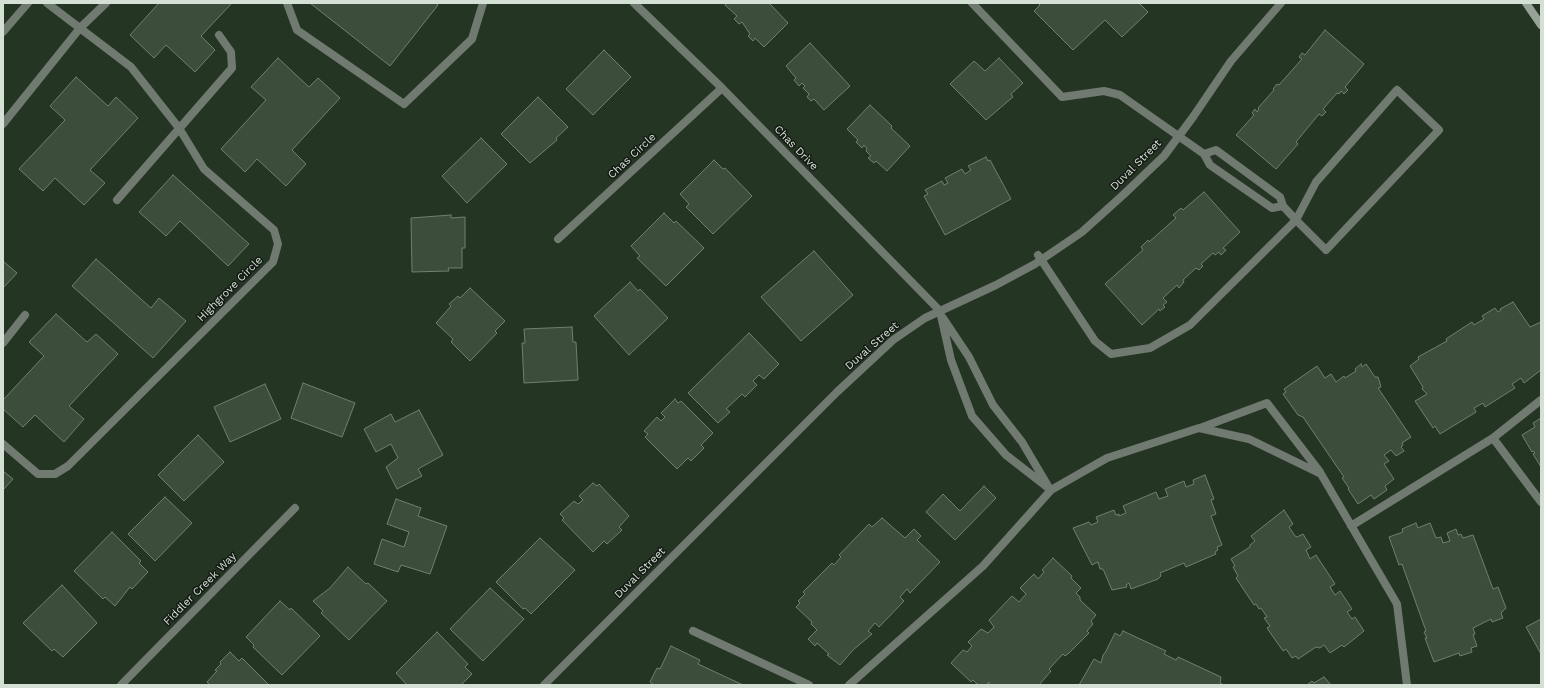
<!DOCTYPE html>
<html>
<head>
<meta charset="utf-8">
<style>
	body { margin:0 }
	#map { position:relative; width:1544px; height:688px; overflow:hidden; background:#253524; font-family:"Work Sans",sans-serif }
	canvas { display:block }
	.frame { position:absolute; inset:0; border:4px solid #d5e0d5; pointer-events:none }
</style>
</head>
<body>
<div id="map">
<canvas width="1544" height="688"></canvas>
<div class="frame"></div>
</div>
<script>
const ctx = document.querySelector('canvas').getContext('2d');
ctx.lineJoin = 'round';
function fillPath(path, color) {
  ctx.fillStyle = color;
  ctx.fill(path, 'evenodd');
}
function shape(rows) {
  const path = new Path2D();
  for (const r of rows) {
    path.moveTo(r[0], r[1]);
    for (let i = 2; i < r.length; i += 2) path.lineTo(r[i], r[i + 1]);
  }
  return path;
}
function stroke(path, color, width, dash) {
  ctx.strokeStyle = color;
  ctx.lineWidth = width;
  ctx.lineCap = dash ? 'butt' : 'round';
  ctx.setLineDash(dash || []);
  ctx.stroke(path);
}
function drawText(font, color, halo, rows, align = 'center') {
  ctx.font = font + ' "Work Sans",sans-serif';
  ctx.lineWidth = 3;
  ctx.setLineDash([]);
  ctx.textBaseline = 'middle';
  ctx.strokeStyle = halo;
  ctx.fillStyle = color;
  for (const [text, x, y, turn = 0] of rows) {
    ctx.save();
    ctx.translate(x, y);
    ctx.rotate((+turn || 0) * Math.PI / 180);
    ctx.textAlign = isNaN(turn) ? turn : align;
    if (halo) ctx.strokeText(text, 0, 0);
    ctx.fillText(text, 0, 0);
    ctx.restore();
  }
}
const building = shape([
	[159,3,232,3,201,36,215,50,195,72,166,45,154,58,130,35,159,3],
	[310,3,435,3,438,5,390,66,310,3],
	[727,3,769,3,788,23,764,47,755,38,753,41,748,36,750,34,742,22,739,24,734,19,737,16,725,5,727,3],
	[1038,3,1139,3,1148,12,1122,37,1105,20,1073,50,1034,11,1040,5,1038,3],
	[1325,30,1364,64,1345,87,1348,90,1344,94,1341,91,1339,94,1337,93,1323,109,1326,112,1322,116,1319,114,1296,142,1298,144,1276,169,1236,135,1254,115,1252,113,1255,109,1257,112,1259,109,1258,108,1274,90,1273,89,1277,84,1279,85,1302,59,1299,57,1302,53,1305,55,1325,30],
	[810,43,850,86,824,110,814,99,811,101,807,97,809,94,803,88,805,86,802,83,799,86,794,80,796,78,786,66,810,43],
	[604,50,631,77,593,115,566,89,604,50],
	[278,58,309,87,318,78,340,98,292,150,306,164,286,186,257,159,245,172,221,149,266,100,251,87,278,58],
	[999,58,1023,83,1011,94,1013,97,986,120,950,84,974,61,985,71,999,58],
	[76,77,108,106,116,97,138,118,90,170,105,183,84,205,55,178,43,191,19,169,65,120,50,106,76,77],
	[538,97,568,127,556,138,557,140,530,163,501,134,538,97],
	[870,105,892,126,891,128,910,146,887,171,876,161,874,163,868,158,871,156,866,151,867,149,864,145,862,148,856,142,858,140,847,129,870,105],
	[481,138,507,164,467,203,442,176,481,138],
	[986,157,988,161,990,160,1011,199,945,235,924,196,928,194,925,190,942,181,944,185,948,183,945,178,962,169,965,174,971,170,968,166,986,157],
	[714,160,723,169,725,168,752,196,713,234,686,207,689,204,680,194,714,160],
	[173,175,249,244,228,266,180,221,166,236,139,212,173,175],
	[1204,192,1240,232,1223,248,1226,250,1221,255,1219,252,1215,255,1213,253,1201,264,1203,266,1199,270,1196,268,1183,280,1184,282,1179,288,1177,285,1163,298,1167,302,1163,305,1165,307,1160,311,1159,309,1142,325,1105,284,1143,250,1141,247,1148,240,1149,242,1176,218,1173,215,1181,208,1183,210,1204,192],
	[664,213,674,223,676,221,704,248,666,286,637,258,640,256,631,246,664,213],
	[451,215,451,218,465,217,465,248,462,248,462,268,448,268,449,271,412,272,411,218,451,215],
	[814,251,853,295,801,341,761,297,814,251],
	[96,259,151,308,159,298,186,321,153,358,72,286,96,259],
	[3,261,17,273,3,288,3,261],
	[630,282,638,291,640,289,668,318,629,355,594,316,630,282],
	[470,288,505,321,495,331,497,333,470,361,451,342,453,339,436,323,451,306,449,304,458,296,460,298,470,288],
	[1513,302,1530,327,1541,322,1541,370,1524,383,1521,378,1512,384,1515,388,1485,407,1483,403,1474,408,1476,412,1440,434,1435,426,1433,428,1415,401,1427,394,1422,389,1423,387,1410,366,1419,359,1418,357,1447,341,1446,339,1472,322,1474,325,1484,319,1482,316,1495,308,1498,312,1501,310,1500,309,1513,302],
	[56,314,87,342,96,334,118,354,69,406,84,419,64,442,35,415,23,427,3,409,3,400,44,356,29,342,56,314],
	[572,327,573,342,576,342,578,380,524,383,522,343,525,343,524,329,572,327],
	[749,333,779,364,764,379,759,375,753,381,757,385,745,397,742,394,726,409,730,412,718,423,688,393,749,333],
	[1361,364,1362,367,1366,364,1375,377,1378,377,1381,387,1378,388,1411,437,1402,443,1403,445,1401,447,1404,451,1396,456,1391,450,1384,455,1389,461,1384,464,1394,479,1385,486,1387,490,1374,499,1371,495,1358,504,1348,489,1349,488,1342,478,1344,477,1303,417,1298,415,1283,394,1286,392,1284,389,1317,366,1325,378,1331,374,1336,382,1344,376,1345,378,1356,371,1355,369,1361,364],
	[303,383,355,403,342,437,291,418,303,383],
	[265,384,281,419,230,442,214,407,265,384],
	[675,399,678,403,681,401,713,433,701,445,704,448,691,461,688,458,677,469,645,437,648,434,644,431,657,417,661,421,665,417,661,413,675,399],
	[419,410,443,455,418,469,422,476,397,489,386,467,398,458,391,444,376,452,364,429,391,414,395,422,419,410],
	[1541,418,1541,467,1533,454,1535,453,1533,451,1532,452,1522,435,1535,427,1533,423,1541,418],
	[198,435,224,462,184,501,158,475,198,435],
	[3,471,13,479,3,490,3,471],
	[1205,475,1214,499,1211,500,1216,514,1211,516,1222,545,1217,547,1218,550,1215,552,1216,554,1186,567,1184,563,1160,573,1161,576,1158,579,1131,589,1129,583,1126,585,1127,587,1112,590,1103,569,1100,569,1098,562,1092,565,1073,528,1089,522,1091,525,1098,522,1096,517,1114,510,1116,515,1119,514,1119,516,1126,513,1123,506,1156,492,1159,499,1168,496,1165,489,1184,481,1186,487,1194,484,1193,480,1205,475],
	[593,483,597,486,599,484,629,516,619,527,622,530,607,544,604,541,593,552,562,520,564,518,560,514,574,501,578,504,583,500,579,496,593,483],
	[984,486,996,498,955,540,926,512,943,494,960,511,984,486],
	[165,497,192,523,155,561,128,534,165,497],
	[396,499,421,508,418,516,447,526,430,574,401,565,398,572,374,564,382,539,404,547,409,532,387,524,396,499],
	[1284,510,1293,524,1289,527,1295,536,1297,537,1303,534,1311,547,1306,550,1310,559,1316,555,1335,584,1330,587,1335,595,1340,591,1352,609,1347,612,1352,619,1355,617,1364,631,1344,647,1342,645,1330,653,1324,645,1320,648,1316,647,1298,659,1296,656,1292,658,1286,649,1283,651,1267,628,1270,626,1264,618,1267,617,1261,608,1259,609,1256,604,1254,605,1236,578,1238,576,1233,567,1235,566,1231,559,1250,547,1250,545,1255,541,1251,536,1284,510],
	[882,518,905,538,914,529,921,536,917,540,940,562,910,593,907,589,900,597,904,601,879,627,875,623,868,631,872,634,853,650,840,665,827,655,829,654,817,643,815,646,808,639,817,630,811,624,812,622,796,607,800,603,798,601,805,594,803,592,832,563,834,565,841,557,839,555,869,524,872,527,882,518],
	[1416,523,1418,528,1430,523,1436,538,1441,537,1443,543,1450,541,1447,533,1456,529,1458,535,1461,534,1463,538,1473,535,1493,589,1498,587,1506,608,1501,613,1503,618,1492,622,1491,619,1473,628,1475,634,1473,635,1477,646,1471,648,1472,652,1460,656,1459,653,1434,662,1425,638,1427,638,1424,632,1426,631,1402,564,1399,565,1389,537,1403,532,1402,529,1416,523],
	[112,532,141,561,139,563,148,572,132,589,130,587,115,606,105,597,103,599,74,571,112,532],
	[540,538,575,570,531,614,525,608,523,609,496,582,540,538],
	[1053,558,1072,576,1071,578,1081,588,1076,593,1080,597,1080,600,1096,615,1091,621,1093,624,1087,631,1089,633,1069,653,1065,656,1063,654,1049,669,1051,671,1039,685,989,685,989,682,986,685,978,685,973,680,971,682,951,663,963,650,967,652,972,646,968,642,981,629,988,633,994,627,989,620,1012,596,1019,602,1026,594,1020,588,1034,574,1038,579,1044,572,1042,570,1053,558],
	[348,567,366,584,368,583,387,601,349,640,321,613,323,611,313,601,330,588,348,567],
	[62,585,97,623,63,657,54,649,52,651,23,623,62,585],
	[490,588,524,619,483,661,450,629,490,588],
	[280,601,290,610,291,608,320,636,282,675,253,647,254,645,246,637,280,601],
	[1541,619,1541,654,1526,627,1541,619],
	[1123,631,1166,651,1164,654,1176,660,1178,657,1221,677,1220,683,1224,685,1079,685,1094,659,1101,663,1103,655,1105,653,1115,633,1120,636,1123,631],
	[437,632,468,664,465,667,472,674,461,685,407,685,396,673,437,632],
	[671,646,700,660,698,664,743,685,654,685,650,682,657,668,660,669,671,646],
	[230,652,239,661,242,658,269,685,210,685,207,682,217,671,215,670,221,664,220,662,230,652],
	[1324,677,1331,685,1307,685,1312,681,1314,683,1324,677]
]);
fillPath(building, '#3c4d3c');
stroke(building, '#6e816e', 1);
stroke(shape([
	[287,3,297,30,404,104,472,39,483,3],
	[972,3,1062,97,1104,91,1120,95,1204,154,1210,165,1272,208,1283,206,1280,197,1216,150,1204,154],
	[1397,90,1439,130,1326,250,1296,220,1316,182,1397,90],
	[3,124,80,28,106,3],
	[117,200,232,68,231,52,219,35],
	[1038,255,1095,341,1111,354,1150,348,1190,325,1296,220,1283,206],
	[940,311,951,360,972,416,1006,455,1051,490],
	[943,318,969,357,993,405,1022,442,1048,486],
	[3,343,25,315],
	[1200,428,1267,403,1320,472],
	[1493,438,1541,502],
	[3,444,38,474,55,474,68,466,273,262,278,244,274,230,204,169,179,128,131,67,47,3],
	[1351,526,1493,438,1541,400],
	[693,631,809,685],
	[849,685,983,566,1051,490,1107,458,1199,428,1249,439,1321,474,1397,604,1407,685]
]), '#717a71', 8);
stroke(shape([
	[634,3,722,88,940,311],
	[3,32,28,3],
	[558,239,722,88],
	[121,685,295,508],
	[544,685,837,392,893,340,925,318,996,285,1035,264,1082,232,1123,195,1164,156,1193,117,1231,61,1281,3]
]), '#717a71', 8);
stroke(shape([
	[1526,3,1541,25]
]), '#96a396', 8);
drawText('11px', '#d5e0d5', '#131a13', [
	["Chas Drive",796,148,46],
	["Chas Circle",632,156,-43],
	["Duval Street",1136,165,-45],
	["Highgrove Circle",230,289,-45],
	["Duval Street",872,346,-41],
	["Duval Street",640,573,-45],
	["Fiddler Creek Way",200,589,-45]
]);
</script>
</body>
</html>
